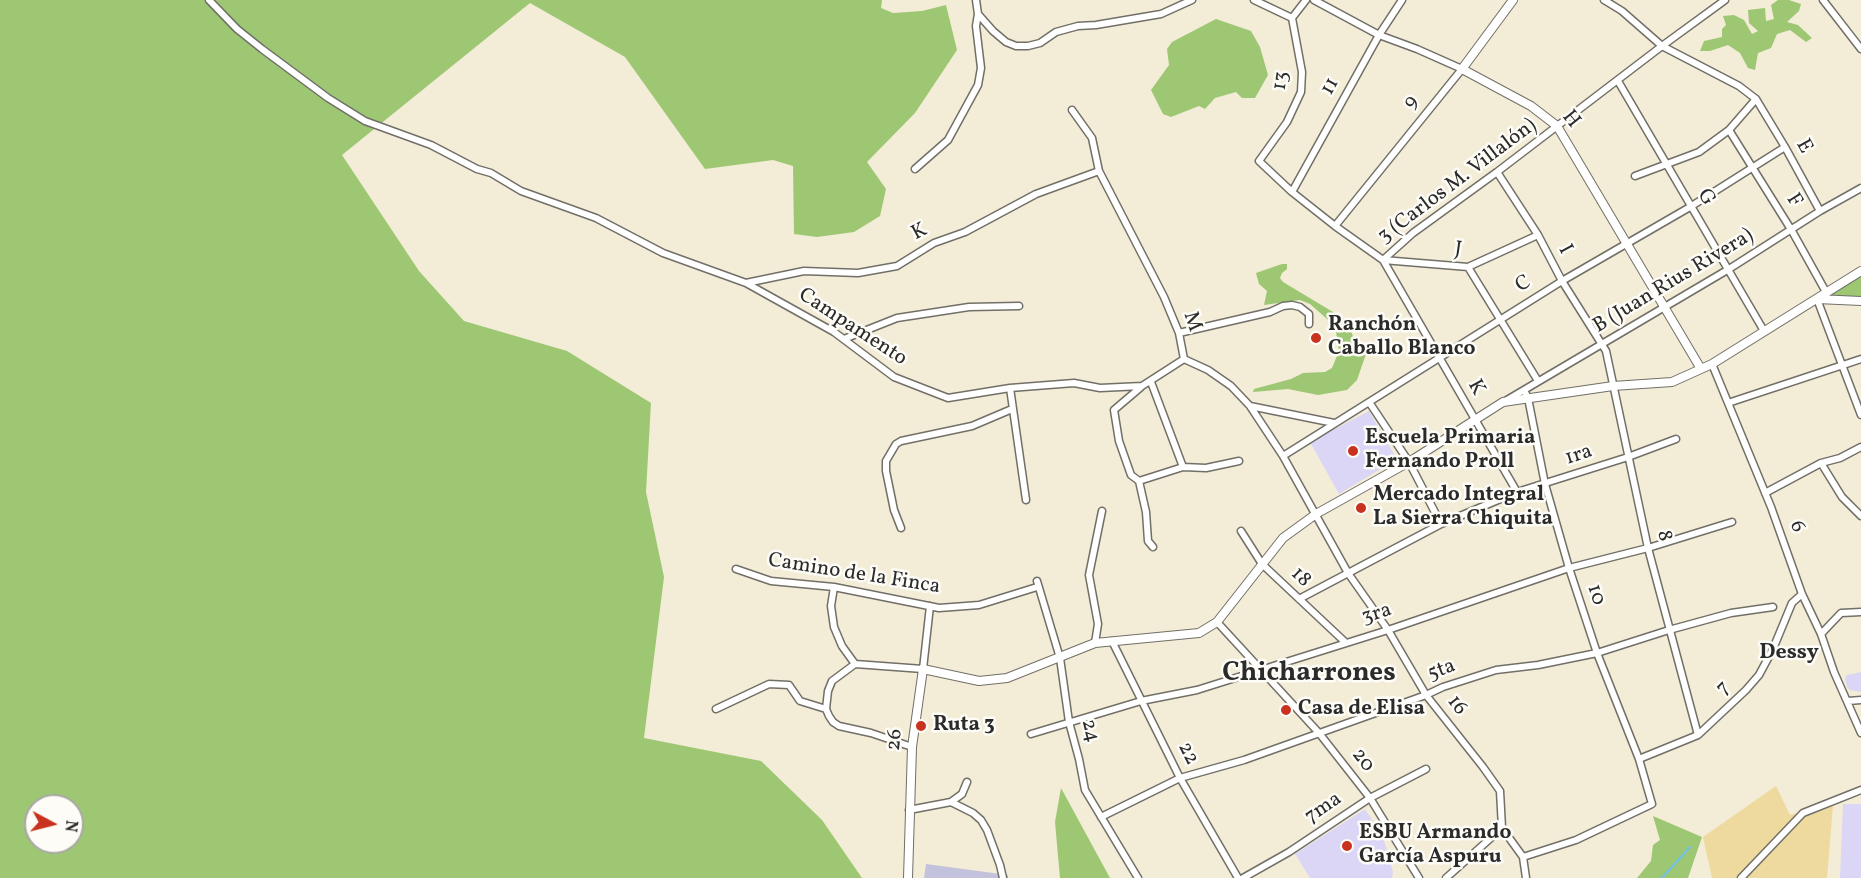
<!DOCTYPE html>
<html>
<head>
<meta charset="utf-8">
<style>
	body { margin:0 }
	#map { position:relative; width:1861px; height:878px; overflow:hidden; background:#f3ecd6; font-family:Vollkorn,serif }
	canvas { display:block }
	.north { position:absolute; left:24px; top:794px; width:60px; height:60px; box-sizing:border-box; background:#fdfcf7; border:2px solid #a9a8a5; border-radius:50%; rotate:97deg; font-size:16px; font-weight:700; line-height:24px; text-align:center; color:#2b2b2b }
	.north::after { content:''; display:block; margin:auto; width:21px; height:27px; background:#c8321e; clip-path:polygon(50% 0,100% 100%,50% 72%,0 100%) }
</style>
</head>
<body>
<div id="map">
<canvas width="1861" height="878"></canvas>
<div class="north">N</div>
</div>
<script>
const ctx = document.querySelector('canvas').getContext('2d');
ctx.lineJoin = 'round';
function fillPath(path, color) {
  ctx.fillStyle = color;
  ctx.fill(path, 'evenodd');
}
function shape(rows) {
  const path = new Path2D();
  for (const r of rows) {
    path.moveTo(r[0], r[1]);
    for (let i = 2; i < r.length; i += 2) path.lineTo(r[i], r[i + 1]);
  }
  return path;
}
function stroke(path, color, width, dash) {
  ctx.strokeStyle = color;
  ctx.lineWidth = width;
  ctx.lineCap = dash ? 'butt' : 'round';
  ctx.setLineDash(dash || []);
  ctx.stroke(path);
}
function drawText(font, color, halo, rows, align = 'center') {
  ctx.font = font + ' Vollkorn,serif';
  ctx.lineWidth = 5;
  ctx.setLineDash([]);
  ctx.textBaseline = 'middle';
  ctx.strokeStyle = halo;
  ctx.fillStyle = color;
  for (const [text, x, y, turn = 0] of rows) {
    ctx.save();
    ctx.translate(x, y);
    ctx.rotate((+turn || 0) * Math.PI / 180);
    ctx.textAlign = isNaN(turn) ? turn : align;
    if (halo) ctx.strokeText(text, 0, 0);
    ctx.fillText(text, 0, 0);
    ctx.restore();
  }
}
fillPath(shape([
	[1369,411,1397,459,1339,494,1310,442],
	[1861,672,1861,692,1850,690,1847,687,1845,678,1847,675],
	[1843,804,1861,804,1861,878,1840,878],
	[1365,809,1383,837,1393,872,1392,878,1310,878,1295,854]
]), '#dcd6f6');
fillPath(shape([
	[926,864,1008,875,1008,878,924,878]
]), '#c2c2dc');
fillPath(shape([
	[0,0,882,0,881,8,893,13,922,11,946,5,957,50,915,113,867,162,886,189,880,216,854,232,817,237,794,234,793,166,773,160,705,169,625,57,530,3,342,155,419,271,464,321,567,351,651,403,646,492,664,577,644,738,761,761,822,820,862,878,0,878],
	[36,806,72,806,72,842,36,842],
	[1778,0,1789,0,1801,4,1799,11,1787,22,1798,25,1812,38,1806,42,1790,30,1777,34,1771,48,1758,53,1755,70,1748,68,1740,53,1728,45,1710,51,1700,51,1704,41,1722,37,1722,29,1726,25,1723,16,1734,15,1744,20,1752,34,1758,31,1749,23,1748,10,1765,8,1766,21,1774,19,1771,5],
	[1216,19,1251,31,1260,47,1268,75,1255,98,1242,98,1236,92,1215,98,1205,109,1199,106,1171,117,1163,114,1151,90,1169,65,1167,49,1172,42],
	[1282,264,1287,264,1287,269,1282,273,1280,278,1283,282,1348,321,1355,343,1367,351,1357,380,1347,390,1318,395,1288,389,1253,392,1254,389,1291,379,1303,373,1325,372,1332,368,1339,351,1335,326,1310,304,1300,300,1264,305,1267,291,1259,284,1256,273],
	[1861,276,1861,297,1841,298,1835,297,1832,295,1836,287],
	[1061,788,1110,878,1060,878,1055,822],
	[1653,816,1702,837,1688,878,1637,878,1651,861,1653,845,1660,840]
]), '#9dc773');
fillPath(shape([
	[1776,786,1790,815,1833,805,1827,878,1712,878,1703,837]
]), '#eeda9e');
stroke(shape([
	[1662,878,1690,847]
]), '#72c1ed', 2);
const minor = shape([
	[209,0,237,29,262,49,328,98,365,121,431,145,477,169,491,173,521,191,596,218,663,253,746,283,834,332,894,377,948,398,1010,388,1074,383,1100,388,1142,386,1184,359],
	[976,0,978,14,993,31,1006,42,1016,46,1028,46,1040,43,1056,32,1078,26,1096,25,1161,14,1192,0],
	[1254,0,1292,18],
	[1306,0,1292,18,1302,72,1301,92,1287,122,1259,161,1292,192,1335,226,1383,260,1517,492],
	[1314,0,1379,35,1417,49,1462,69,1335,226],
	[1604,0,1622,11,1662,46,1739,86,1756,99,1785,147,1820,211],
	[1823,0,1861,49],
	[1618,81,1764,331],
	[1072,110,1092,138,1099,171,1164,297,1179,333,1184,359],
	[1729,130,1792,231,1826,292],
	[915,169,948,140,978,85,981,68,976,26,978,14],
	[1497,172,1538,235,1562,281,1606,351,1648,548,1698,735],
	[1635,176,1699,152,1729,130,1756,99],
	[1292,192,1379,35,1402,0],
	[1383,260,1413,233,1497,172,1662,46,1725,0],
	[1383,260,1468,267,1538,381],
	[1468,267,1538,235],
	[746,283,804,271,858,273,897,266,934,243,965,232,1036,194,1099,171],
	[1817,299,1861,415],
	[1179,333,1270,312,1283,306,1292,305,1300,307,1309,314,1309,324],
	[844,339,897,318,969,307,1019,306],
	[1184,359,1208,370,1231,386,1250,406,1283,456,1348,573,1388,630,1426,695,1483,767,1500,791,1502,828],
	[1712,364,1771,507,1802,594,1821,634,1834,672,1861,733],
	[1151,382,1183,467],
	[1010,388,1026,500],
	[1507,400,1729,269,1820,211,1861,188],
	[1369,402,1409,462,1441,524],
	[1728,403,1861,359],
	[1250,406,1334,423],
	[1283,456,1562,281,1690,207,1785,147],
	[1821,463,1842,497,1861,516],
	[1139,481,1131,475,1119,441,1114,410,1141,387],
	[1139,481,1183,467,1206,468,1239,461],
	[1139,481,1146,512,1148,541,1153,547],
	[1765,493,1821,463,1840,458,1861,447],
	[901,528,894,510,886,471,886,461,896,444,901,441,972,426,1012,409],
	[1241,531,1262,564,1345,642],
	[736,569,771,581,834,587,939,608,979,605,1037,587],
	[1037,581,1060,658,1069,722,1079,759,1085,790,1138,878],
	[834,587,831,606,834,627,842,646,855,664],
	[1299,599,1441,524,1517,492,1628,457,1676,439],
	[1217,622,1319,733,1370,798,1419,878],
	[1821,634,1841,613,1861,612],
	[1112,641,1180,778,1238,878],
	[1095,643,1098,624,1089,575,1102,511],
	[1848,701,1861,700],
	[716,709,769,684,789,685,800,701,826,709],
	[1031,734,1141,701,1197,690,1388,630,1569,568,1648,548,1732,522],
	[912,747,871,733,839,726,833,722,829,716,826,709,828,691,832,681,855,664,923,669,930,606],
	[1639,759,1698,735,1746,690,1759,675,1773,649,1792,603,1802,594],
	[951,802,973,813,981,820,987,830,1000,865,1003,878],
	[909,810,951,802,962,794,967,782],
	[1101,817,1180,778,1244,760,1426,695,1443,687,1496,670,1538,665,1597,653,1669,630,1731,613,1773,607],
	[1502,828,1523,857,1526,878],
	[1523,857,1576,840,1652,804,1639,759,1597,653,1569,568,1545,484,1528,398,1524,390],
	[1243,878,1289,852,1370,798,1426,769],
	[1446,878,1502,828],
	[1741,878,1803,813,1861,790]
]);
const tertiary = shape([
	[1513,0,1462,69,1531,106,1557,126,1701,369],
	[1817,299,1861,301],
	[908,878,912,747,923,669,979,681,1007,678,1095,643,1199,633,1217,622,1283,538,1316,514,1409,462,1503,402,1613,386,1672,382,1712,364,1861,271]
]);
stroke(minor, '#716f67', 9);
stroke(tertiary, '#716f67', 10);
stroke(minor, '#fff', 6);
stroke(tertiary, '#fff', 8);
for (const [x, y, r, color] of [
	[1316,338,6,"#c8321e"],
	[1353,451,6,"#c8321e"],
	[1361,508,6,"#c8321e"],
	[1286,710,6,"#c8321e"],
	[921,726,6,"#c8321e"],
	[1347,846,6,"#c8321e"]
]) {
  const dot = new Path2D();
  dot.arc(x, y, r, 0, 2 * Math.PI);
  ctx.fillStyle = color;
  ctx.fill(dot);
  stroke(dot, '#fdfcf7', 2);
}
drawText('21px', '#2b2b2b', '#fdfcf7', [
	["13",1282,81,-82],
	["11",1331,87,-61],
	["9",1412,103,-51],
	["H",1570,120,51],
	["E",1803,147,61],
	["3 (Carlos M. Villalón)",1458,182,-37],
	["G",1705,198,60],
	["F",1793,201,58],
	["K",920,233,-28],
	["I",1564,250,62],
	["J",1458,251,8],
	["B (Juan Rius Rivera)",1674,282,-31],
	["C",1524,285,-32],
	["M",1191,322,71],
	["Campamento",852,328,33],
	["K",1475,388,61],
	["1ra",1579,456,-18],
	["6",1796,527,70],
	["8",1663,536,77],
	["Camino de la Finca",854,575,9],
	["18",1300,578,44],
	["10",1595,595,71],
	["3ra",1377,615,-17],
	["5ta",1442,671,-20],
	["7",1724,689,-45],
	["16",1456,706,53],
	["24",1089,731,76],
	["26",896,740,-84],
	["22",1187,754,63],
	["20",1362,761,52],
	["7ma",1324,809,-34]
]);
drawText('bold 21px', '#2b2b2b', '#fdfcf7', [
	["Ranchón",1328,326],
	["Caballo Blanco",1328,350],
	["Escuela Primaria",1365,439],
	["Fernando Proll",1365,463],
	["Mercado Integral",1373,496],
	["La Sierra Chiquita",1373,520],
	["Casa de Elisa",1298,710],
	["Ruta 3",933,726],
	["ESBU Armando",1359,834],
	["García Aspuru",1359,858]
], 'left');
drawText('bold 22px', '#2b2b2b', '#fdfcf7', [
	["Dessy",1789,654]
]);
drawText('bold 27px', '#2b2b2b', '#fdfcf7', [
	["Chicharrones",1309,675]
]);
</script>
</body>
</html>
